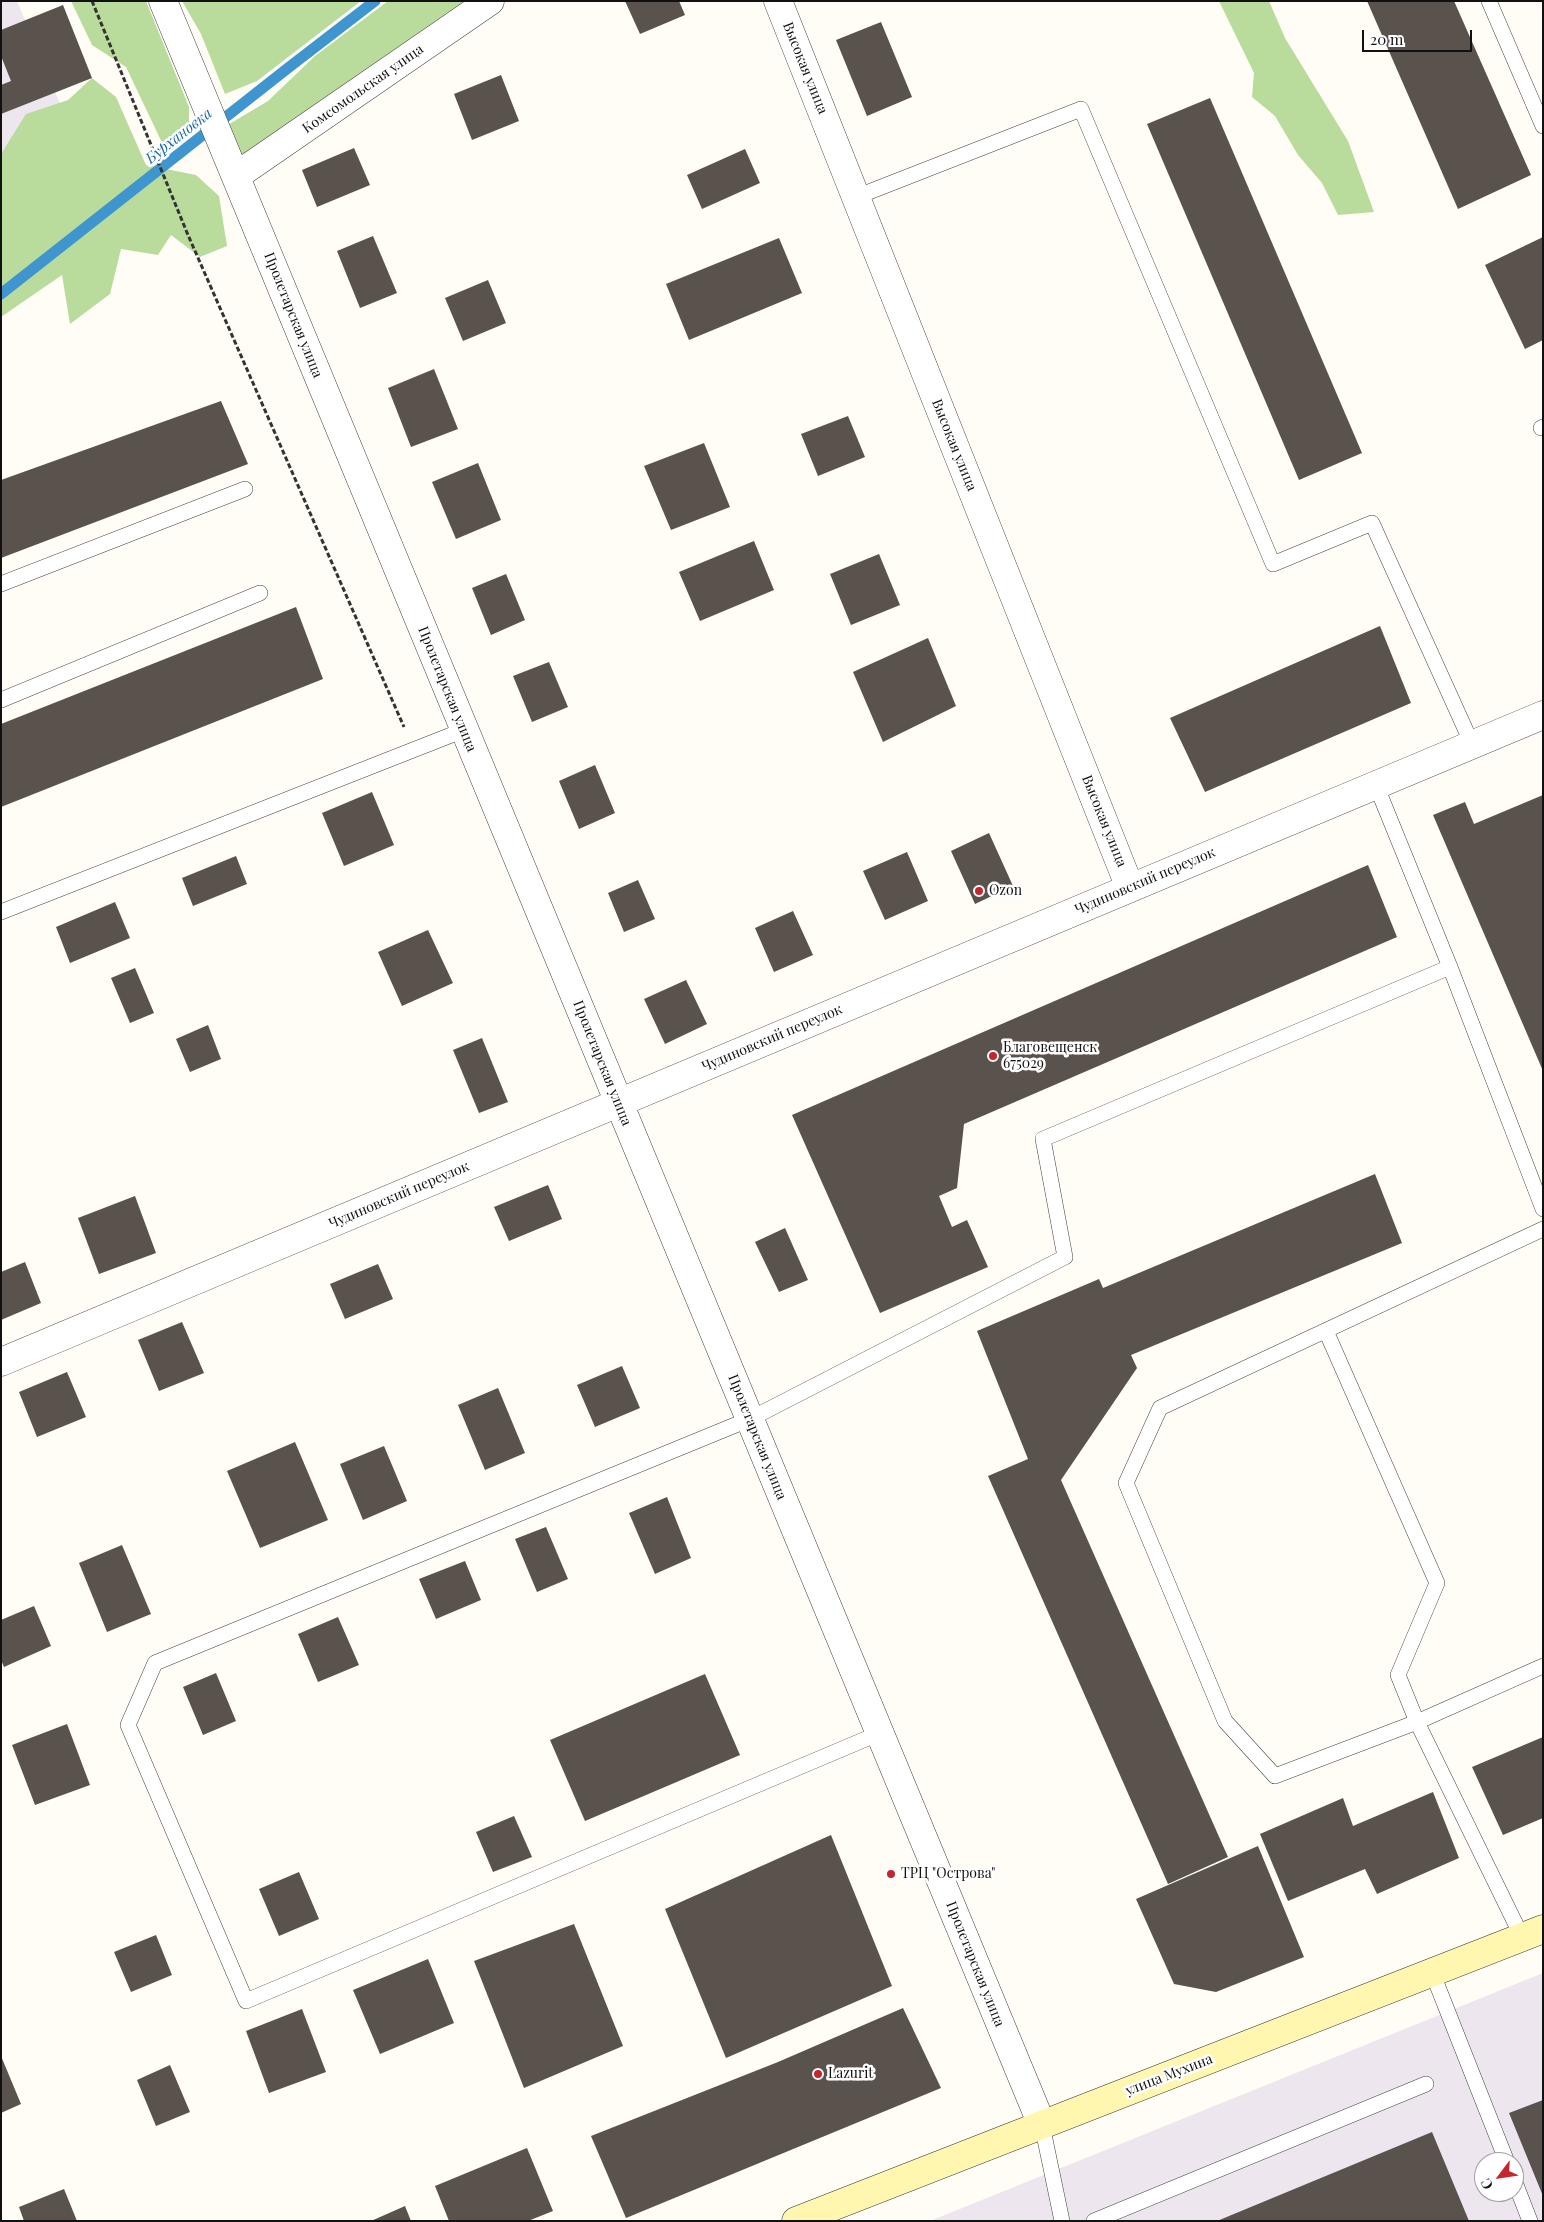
<!DOCTYPE html>
<html>
<head>
<meta charset="utf-8">
<style>
	body { margin:0 }
	#map { position:relative; width:1544px; height:2222px; overflow:hidden; background:#fffdf5; font-family:"Playfair Display",serif }
	canvas { display:block }
	.frame { position:absolute; inset:0; border:2px solid #111; pointer-events:none }
	.north { position:absolute; left:1474px; top:2152px; width:50px; height:50px; box-sizing:border-box; background:#fff; border:1px solid #a0a0a0; border-radius:50%; rotate:239deg; font-size:14px; font-weight:700; line-height:20px; text-align:center; color:#111 }
	.north::after { content:''; display:block; margin:auto; width:18px; height:22px; background:#c4262e; clip-path:polygon(50% 0,100% 100%,50% 72%,0 100%) }
	.scale { position:absolute; left:1362px; top:30px; width:110px; height:22px; box-sizing:border-box; border:2px solid #111; border-top:0; padding-left:6px; font-size:15px; line-height:18px; white-space:nowrap; color:#111; -webkit-text-stroke:4px #fff; paint-order:stroke }
</style>
</head>
<body>
<div id="map">
<canvas width="1544" height="2222"></canvas>
<div class="frame"></div>
<div class="north">С</div>
<div class="scale">20 m</div>
</div>
<script>
const ctx = document.querySelector('canvas').getContext('2d');
ctx.lineJoin = 'round';
function fillPath(path, color) {
  ctx.fillStyle = color;
  ctx.fill(path, 'evenodd');
}
function shape(rows) {
  const path = new Path2D();
  for (const r of rows) {
    path.moveTo(r[0], r[1]);
    for (let i = 2; i < r.length; i += 2) path.lineTo(r[i], r[i + 1]);
  }
  return path;
}
function stroke(path, color, width, dash) {
  ctx.strokeStyle = color;
  ctx.lineWidth = width;
  ctx.lineCap = dash ? 'butt' : 'round';
  ctx.setLineDash(dash || []);
  ctx.stroke(path);
}
function drawText(font, color, halo, rows, align = 'center') {
  ctx.font = font + ' "Playfair Display",serif';
  ctx.lineWidth = 5;
  ctx.setLineDash([]);
  ctx.textBaseline = 'middle';
  ctx.strokeStyle = halo;
  ctx.fillStyle = color;
  for (const [text, x, y, turn = 0] of rows) {
    ctx.save();
    ctx.translate(x, y);
    ctx.rotate((+turn || 0) * Math.PI / 180);
    ctx.textAlign = isNaN(turn) ? turn : align;
    if (halo) ctx.strokeText(text, 0, 0);
    ctx.fillText(text, 0, 0);
    ctx.restore();
  }
}
fillPath(shape([
	[1,1,17,1,74,137,1,198],
	[1543,1973,1543,2221,930,2221],
	[1484,2162,1514,2162,1514,2192,1484,2192]
]), '#eee6ef');
fillPath(shape([
	[71,1,146,1,189,107,189,135,165,149,126,67,92,45],
	[182,1,361,1,257,81,225,94,201,34],
	[388,1,468,1,274,141,238,157,226,126,268,101,315,56],
	[1219,1,1269,1,1285,38,1348,141,1374,212,1338,215,1322,183,1298,155,1275,116,1252,97,1254,73],
	[92,78,116,97,146,165,196,175,219,196,227,246,200,257,171,235,158,255,121,249,110,294,70,324,62,275,1,317,1,154,26,114,68,100]
]), '#b9dc9c');
stroke(shape([
	[1,294,288,68,375,1]
]), '#3f96cf', 11);
fillPath(shape([
	[625,1,679,1,685,15,640,34],
	[1367,1,1454,1,1531,175,1458,209],
	[63,5,92,78,1,114,1,85,11,81,1,56,1,30],
	[881,22,912,97,867,116,836,40],
	[501,75,519,121,472,140,454,94],
	[1210,98,1362,453,1299,480,1147,124],
	[354,148,370,185,317,207,302,170],
	[745,149,760,183,702,209,687,175],
	[373,236,397,293,360,308,337,251],
	[1543,237,1543,340,1525,349,1485,265],
	[779,238,802,293,689,340,666,284],
	[488,280,506,323,463,341,445,298],
	[434,369,458,429,411,447,388,388],
	[221,401,248,464,1,558,1,480],
	[848,416,865,457,818,476,801,434],
	[704,443,730,507,671,530,644,466],
	[478,463,501,520,456,539,432,482],
	[754,541,774,590,700,621,679,572],
	[879,554,900,605,851,625,830,574],
	[506,574,525,620,491,635,472,588],
	[296,607,323,679,1,807,1,724],
	[1380,626,1411,703,1205,792,1170,718],
	[928,638,956,706,883,742,853,672],
	[549,662,568,707,532,722,513,676],
	[595,765,615,813,579,829,559,781],
	[372,792,394,845,344,866,322,813],
	[1543,795,1543,1071,1433,815,1465,802,1474,824],
	[989,833,1013,886,975,904,951,851],
	[907,852,928,901,885,920,863,871],
	[236,856,247,884,193,906,182,878],
	[1368,865,1397,937,964,1124,957,1188,939,1196,952,1227,967,1220,988,1267,880,1313,792,1115],
	[638,880,655,919,624,932,608,893],
	[115,902,130,938,70,963,56,927],
	[793,911,813,955,774,972,755,928],
	[428,930,453,983,402,1006,378,952],
	[135,968,154,1013,130,1023,111,978],
	[686,980,707,1024,665,1044,644,999],
	[208,1025,221,1059,190,1072,176,1039],
	[482,1038,508,1102,479,1113,453,1050],
	[1375,1174,1402,1243,1131,1355,1137,1368,1061,1480,1228,1857,1168,1884,988,1476,1028,1459,977,1331,1099,1279,1103,1288],
	[548,1185,562,1219,509,1241,494,1207],
	[135,1196,156,1253,99,1274,78,1218],
	[785,1228,808,1280,779,1292,755,1242],
	[25,1262,41,1303,1,1320,1,1272],
	[378,1264,393,1299,345,1319,330,1284],
	[182,1322,204,1373,159,1391,138,1340],
	[622,1366,640,1408,595,1427,577,1385],
	[67,1372,86,1417,37,1437,19,1392],
	[498,1388,525,1453,485,1470,458,1405],
	[295,1442,328,1520,260,1548,227,1471],
	[384,1446,407,1501,363,1520,340,1464],
	[667,1497,691,1558,655,1574,629,1513],
	[546,1527,568,1579,537,1592,515,1539],
	[122,1545,151,1614,107,1632,79,1563],
	[465,1561,481,1600,436,1619,419,1579],
	[34,1606,51,1646,4,1667,1,1660,1,1620],
	[338,1617,359,1665,318,1682,298,1634],
	[216,1673,236,1721,203,1735,183,1687],
	[705,1674,740,1755,585,1821,550,1740],
	[67,1724,90,1785,35,1805,12,1745],
	[1543,1737,1543,1818,1503,1835,1472,1767],
	[1433,1792,1459,1858,1377,1894,1365,1869,1288,1901,1260,1834,1343,1798,1353,1826],
	[514,1816,532,1857,493,1872,476,1832],
	[831,1835,892,1986,726,2058,665,1909],
	[1258,1846,1304,1957,1216,1992,1174,1984,1136,1899],
	[299,1872,319,1919,279,1936,259,1889],
	[574,1924,623,2046,524,2088,474,1961],
	[156,1935,172,1975,131,1992,114,1952],
	[428,1959,454,2023,380,2054,353,1990],
	[903,2008,941,2088,626,2218,591,2136,778,2062],
	[302,2009,326,2072,269,2093,246,2031],
	[1,2056,21,2104,1,2113],
	[170,2065,190,2112,156,2126,137,2080],
	[1543,2100,1543,2196,1509,2113],
	[1432,2132,1469,2221,1217,2221],
	[527,2148,553,2211,528,2221,449,2221,435,2186],
	[64,2189,77,2221,24,2221,19,2207],
	[405,2206,411,2221,371,2221]
]), '#5a524d');
const service = shape([
	[1489,1,1543,126],
	[856,197,1081,109,1273,564,1372,523,1472,744],
	[1541,428,1543,427],
	[1,584,245,489],
	[1,700,260,593],
	[1376,785,1450,967,1543,1209],
	[1,912,464,730],
	[1326,1331,1437,1583,1398,1675,1417,1722,1543,1666],
	[880,1733,246,2001,128,1725,155,1663,750,1419,1065,1257,1043,1139,1450,967],
	[1522,1937,1417,1722,1275,1776,1225,1721,1126,1483,1160,1408,1543,1229],
	[1432,1972,1507,2162],
	[1042,2125,1062,2221],
	[1514,2180,1530,2221],
	[1094,2221,1426,2084]
]);
const minor = shape([
	[778,1,1130,888],
	[236,176,490,1],
	[1,1362,1543,715]
]);
const tertiary = shape([
	[163,1,1042,2125]
]);
const secondary = shape([
	[796,2221,1543,1929]
]);
stroke(service, '#444', 16);
stroke(minor, '#444', 29);
stroke(tertiary, '#444', 29);
stroke(secondary, '#333', 29);
stroke(shape([
	[92,1,188,235,404,727]
]), '#333', 3, [5, 2.5]);
stroke(service, '#fff', 15);
stroke(minor, '#fff', 28);
stroke(tertiary, '#fff', 28);
stroke(secondary, '#fff6b0', 28);
for (const [x, y, r, color] of [
	[979,891,5,"#c4262e"],
	[993,1056,5,"#c4262e"],
	[891,1874,5,"#c4262e"],
	[818,2074,5,"#c4262e"]
]) {
  const dot = new Path2D();
  dot.arc(x, y, r, 0, 2 * Math.PI);
  ctx.fillStyle = color;
  ctx.fill(dot);
  stroke(dot, '#fff', 2);
}
drawText('14px', '#111', '#fff', [
	["Высокая улица",805,68,68],
	["Комсомольская улица",363,89,-35],
	["Пролетарская улица",293,315,68],
	["Высокая улица",954,445,68],
	["Пролетарская улица",447,689,68],
	["Высокая улица",1104,821,68],
	["Чудиновский переулок",1145,881,-23],
	["Чудиновский переулок",772,1038,-23],
	["Пролетарская улица",602,1063,68],
	["Чудиновский переулок",399,1195,-23],
	["Пролетарская улица",757,1437,68],
	["Пролетарская улица",975,1964,68],
	["улица Мухина",1169,2075,-21]
]);
drawText('14px', '#111', '#fff', [
	["Ozon",989,891],
	["Благовещенск",1003,1048],
	["675029",1003,1064],
	["ТРЦ \"Острова\"",901,1874],
	["Lazurit",828,2074]
], 'left');
drawText('italic 15px', '#1768a6', '#fff', [
	["Бурхановка",179,136,-38]
]);
</script>
</body>
</html>
